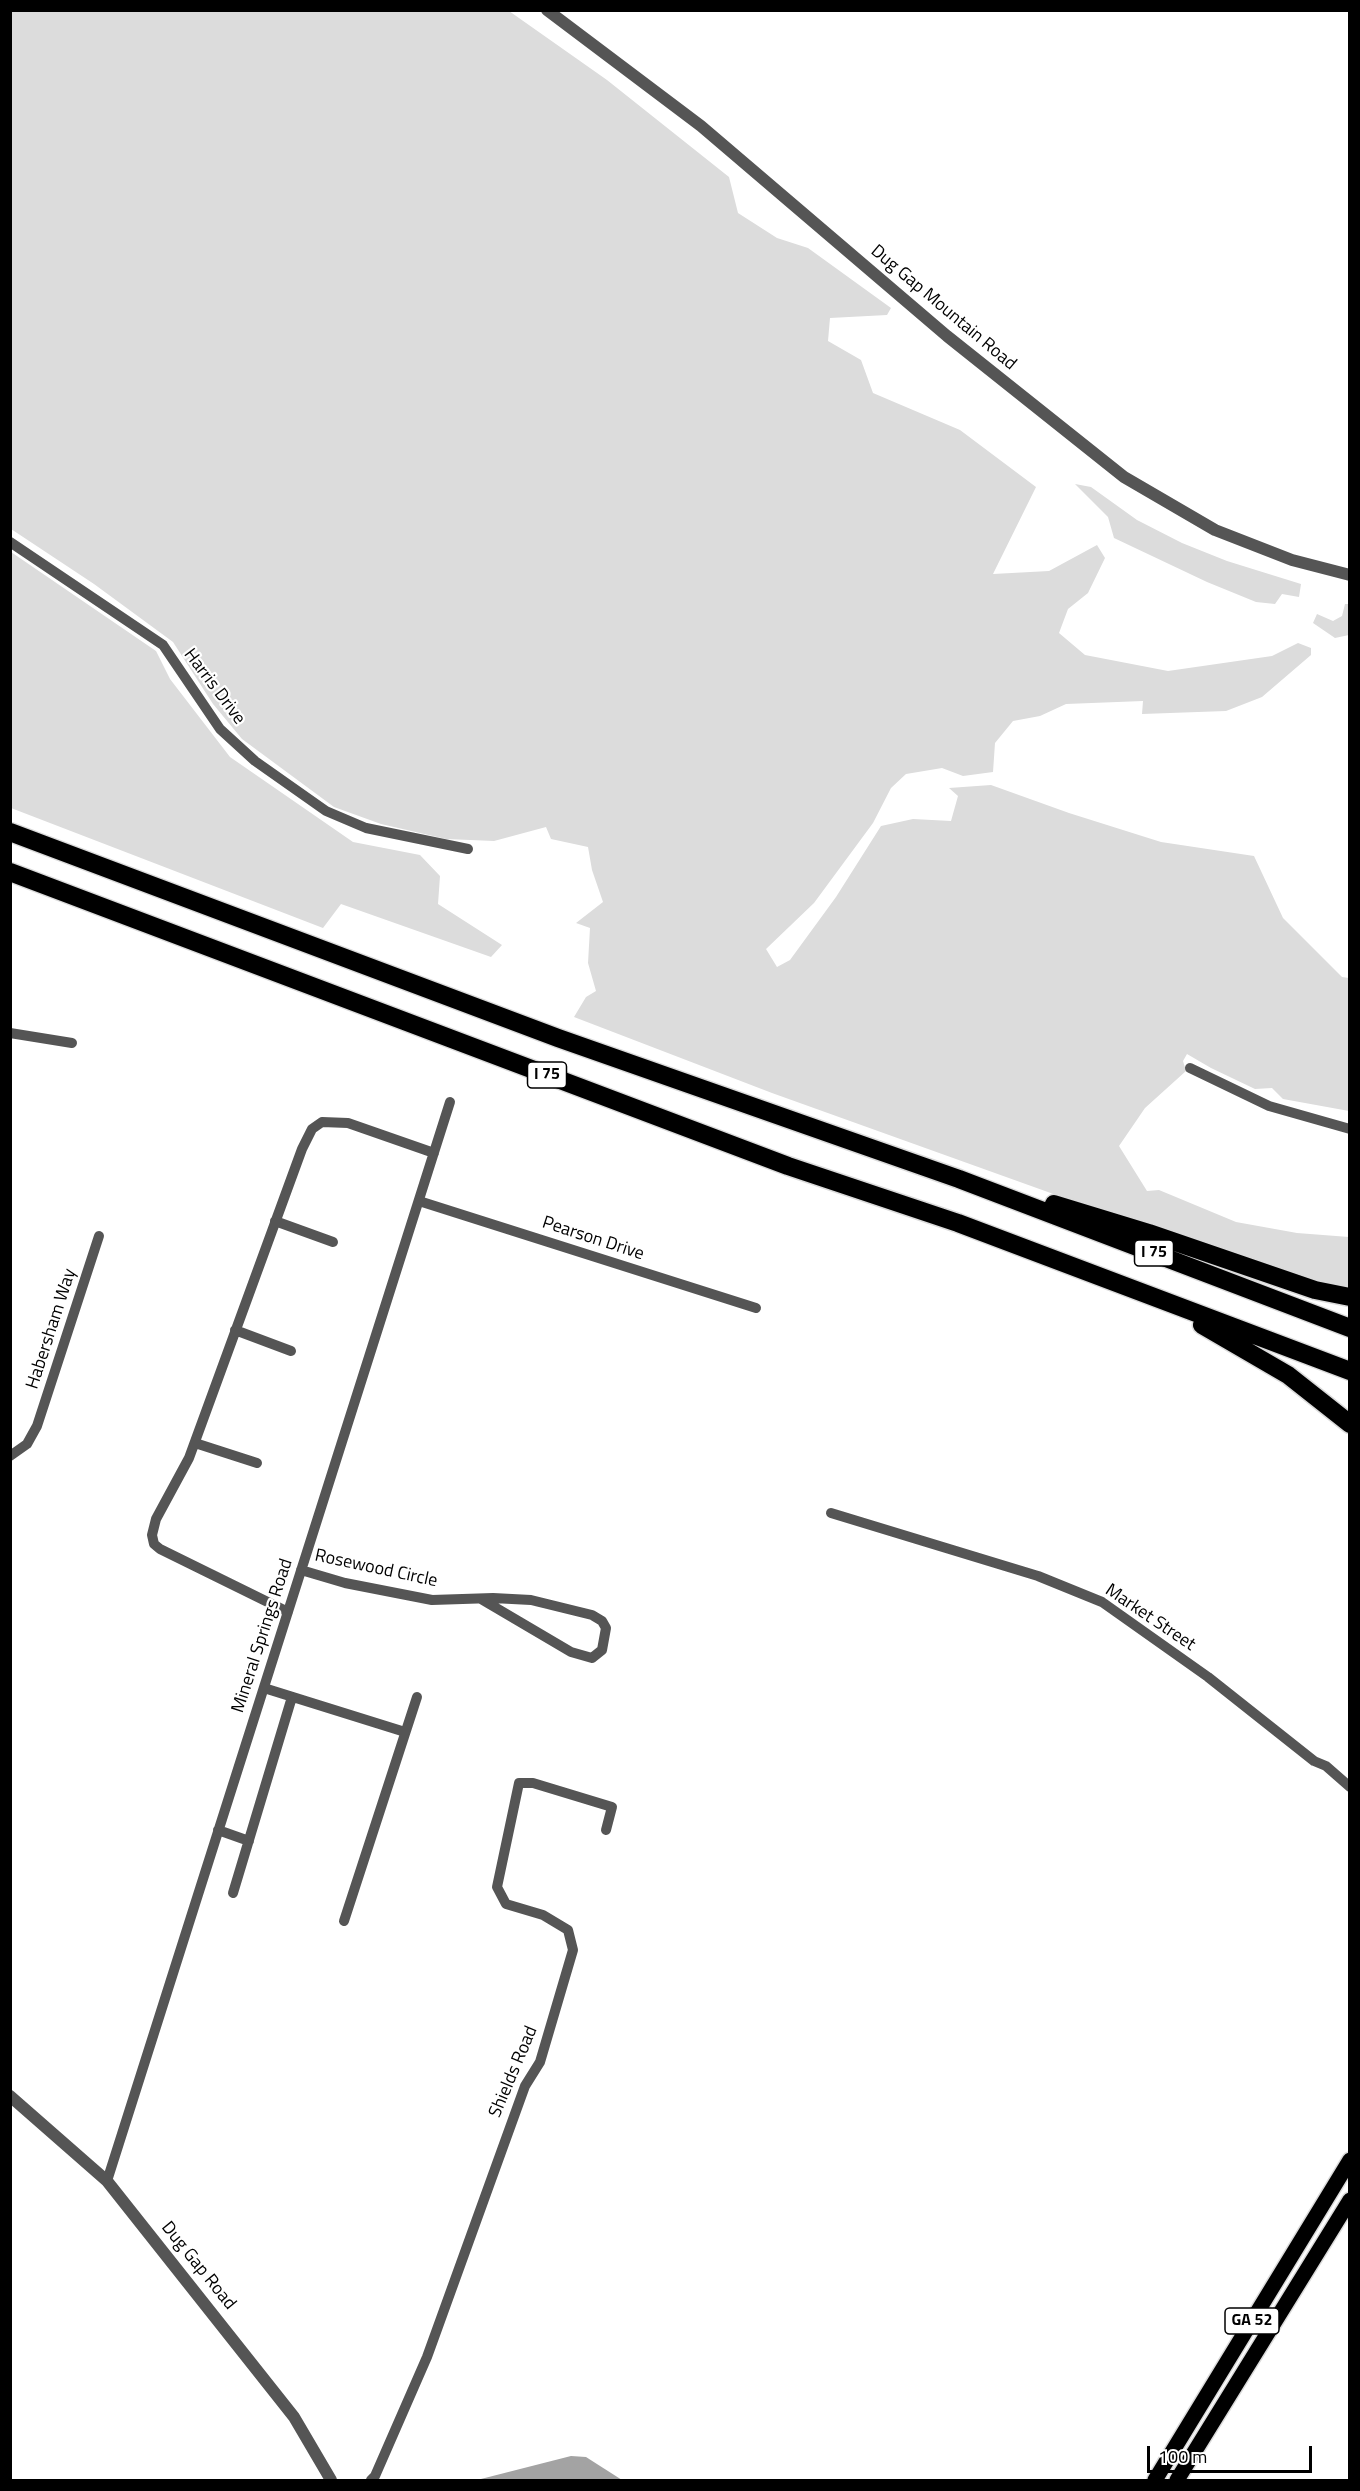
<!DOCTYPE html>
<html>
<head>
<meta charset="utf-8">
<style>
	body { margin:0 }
	#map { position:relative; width:1360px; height:2491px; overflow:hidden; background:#fff; font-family:"Titillium Web",sans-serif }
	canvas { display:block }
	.frame { position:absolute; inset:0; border:12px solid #000; pointer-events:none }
	.scale { position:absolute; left:1147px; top:2446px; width:165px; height:27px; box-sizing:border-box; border:3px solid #000; border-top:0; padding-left:8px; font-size:18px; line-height:21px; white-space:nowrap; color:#000; -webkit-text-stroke:4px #fff; paint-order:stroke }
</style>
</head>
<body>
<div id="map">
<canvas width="1360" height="2491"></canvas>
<div class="frame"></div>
<div class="scale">100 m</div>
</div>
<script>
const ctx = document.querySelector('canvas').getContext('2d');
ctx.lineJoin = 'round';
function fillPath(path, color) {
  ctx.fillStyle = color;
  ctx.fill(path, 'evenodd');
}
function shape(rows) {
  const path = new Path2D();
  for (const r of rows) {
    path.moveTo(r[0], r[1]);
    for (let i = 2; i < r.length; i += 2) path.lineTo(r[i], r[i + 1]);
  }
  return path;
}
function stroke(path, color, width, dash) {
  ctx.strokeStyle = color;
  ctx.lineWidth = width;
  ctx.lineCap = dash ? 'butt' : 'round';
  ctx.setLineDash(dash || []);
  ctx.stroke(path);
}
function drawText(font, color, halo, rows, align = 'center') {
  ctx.font = font + ' "Titillium Web",sans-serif';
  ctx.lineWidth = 4.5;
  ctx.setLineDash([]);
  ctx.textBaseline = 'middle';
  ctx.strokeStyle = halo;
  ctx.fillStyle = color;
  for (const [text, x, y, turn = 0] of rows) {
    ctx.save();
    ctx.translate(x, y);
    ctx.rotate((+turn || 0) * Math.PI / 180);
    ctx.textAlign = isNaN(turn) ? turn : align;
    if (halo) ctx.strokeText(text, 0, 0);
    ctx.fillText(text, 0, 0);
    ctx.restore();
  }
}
fillPath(shape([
	[10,11,509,11,607,80,729,177,738,213,777,238,808,248,891,308,887,315,830,318,828,341,861,360,873,393,960,430,1036,487,993,574,1049,571,1097,545,1105,558,1088,593,1068,609,1059,633,1085,655,1168,671,1272,656,1298,643,1311,648,1311,655,1262,697,1226,711,1142,714,1143,701,1066,704,1040,716,1013,721,995,743,993,772,963,776,942,768,906,774,891,788,873,823,814,903,766,949,777,967,790,960,836,897,881,826,913,819,951,821,958,796,949,788,991,785,1069,813,1161,842,1254,856,1283,918,1342,977,1349,978,1349,1111,1283,1099,1272,1088,1255,1089,1211,1068,1187,1054,1183,1061,1186,1071,1145,1108,1119,1146,1147,1191,1159,1190,1236,1222,1297,1233,1349,1237,1349,1292,1268,1271,772,1093,574,1017,586,997,596,991,588,963,590,928,576,923,603,902,592,870,588,847,551,839,546,827,494,841,446,839,381,824,334,807,242,739,213,704,173,642,94,584,11,529],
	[1075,484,1091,487,1137,520,1182,543,1227,561,1301,584,1299,597,1282,594,1275,604,1256,602,1207,582,1114,538,1108,517],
	[11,552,156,651,170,679,230,757,353,842,420,855,440,876,438,904,502,945,491,957,341,904,323,928,11,808],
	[1345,604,1349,604,1349,635,1335,638,1313,623,1317,614,1333,621,1342,616]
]), '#dcdcdc');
fillPath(shape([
	[571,2456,586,2457,622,2480,477,2480]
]), '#a3a3a3');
const primary = shape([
	[1155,2480,1350,2160],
	[1177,2480,1350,2200]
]);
const motorway = shape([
	[10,832,558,1038,959,1179,1350,1328],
	[10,872,788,1166,958,1223,1350,1371],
	[1054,1204,1149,1233,1315,1290,1350,1297],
	[1202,1325,1288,1375,1350,1424]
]);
stroke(primary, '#dbdbdb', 18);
stroke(motorway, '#dbdbdb', 21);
stroke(shape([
	[10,542,163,645,220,729,255,761,326,811,366,828,468,849],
	[10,1033,72,1043],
	[1190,1068,1269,1106,1350,1129],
	[419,1201,756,1308],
	[275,1221,333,1242],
	[235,1330,291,1351],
	[195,1443,257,1463],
	[10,1456,27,1444,37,1426,99,1236],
	[831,1513,1038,1576,1102,1602,1208,1677,1314,1761,1326,1766,1350,1787],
	[301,1570,345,1583,432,1600,493,1598,531,1600,592,1615,602,1621,606,1628,602,1650,592,1658,571,1652,481,1599],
	[288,1612,160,1549,154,1544,152,1535,156,1519,189,1458,302,1149,312,1129,322,1122,348,1123,434,1153],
	[264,1688,405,1732],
	[218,1830,249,1841],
	[233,1893,292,1697],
	[344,1921,417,1697],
	[107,2181,450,1102],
	[371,2480,375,2476,427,2357,525,2086,540,2062,573,1950,568,1930,543,1915,506,1904,497,1887,519,1783,533,1783,612,1807,606,1830]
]), '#555', 10);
stroke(shape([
	[547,10,701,126,947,336,1124,477,1215,530,1292,560,1350,575],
	[10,2096,107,2181,294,2417,331,2480]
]), '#555', 12);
stroke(primary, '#000', 15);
stroke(motorway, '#000', 18);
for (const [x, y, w] of [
	[547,1075,39],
	[1154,1253,39],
	[1252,2321,54]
]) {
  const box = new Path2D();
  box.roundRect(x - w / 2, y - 13, w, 26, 4.5);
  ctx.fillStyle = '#fff';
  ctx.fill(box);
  stroke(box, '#000', 1.5);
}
drawText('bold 16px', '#000', null, [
	["I 75",547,1075],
	["I 75",1154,1253],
	["GA 52",1252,2321]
]);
drawText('18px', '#000', '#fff', [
	["Dug Gap Mountain Road",943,308,40],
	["Harris Drive",214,687,53],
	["Pearson Drive",593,1239,18],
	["Habersham Way",52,1329,-72],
	["Rosewood Circle",376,1569,12],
	["Market Street",1150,1618,34],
	["Mineral Springs Road",263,1636,-72],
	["Shields Road",514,2072,-67],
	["Dug Gap Road",198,2266,51]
]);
</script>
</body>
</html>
